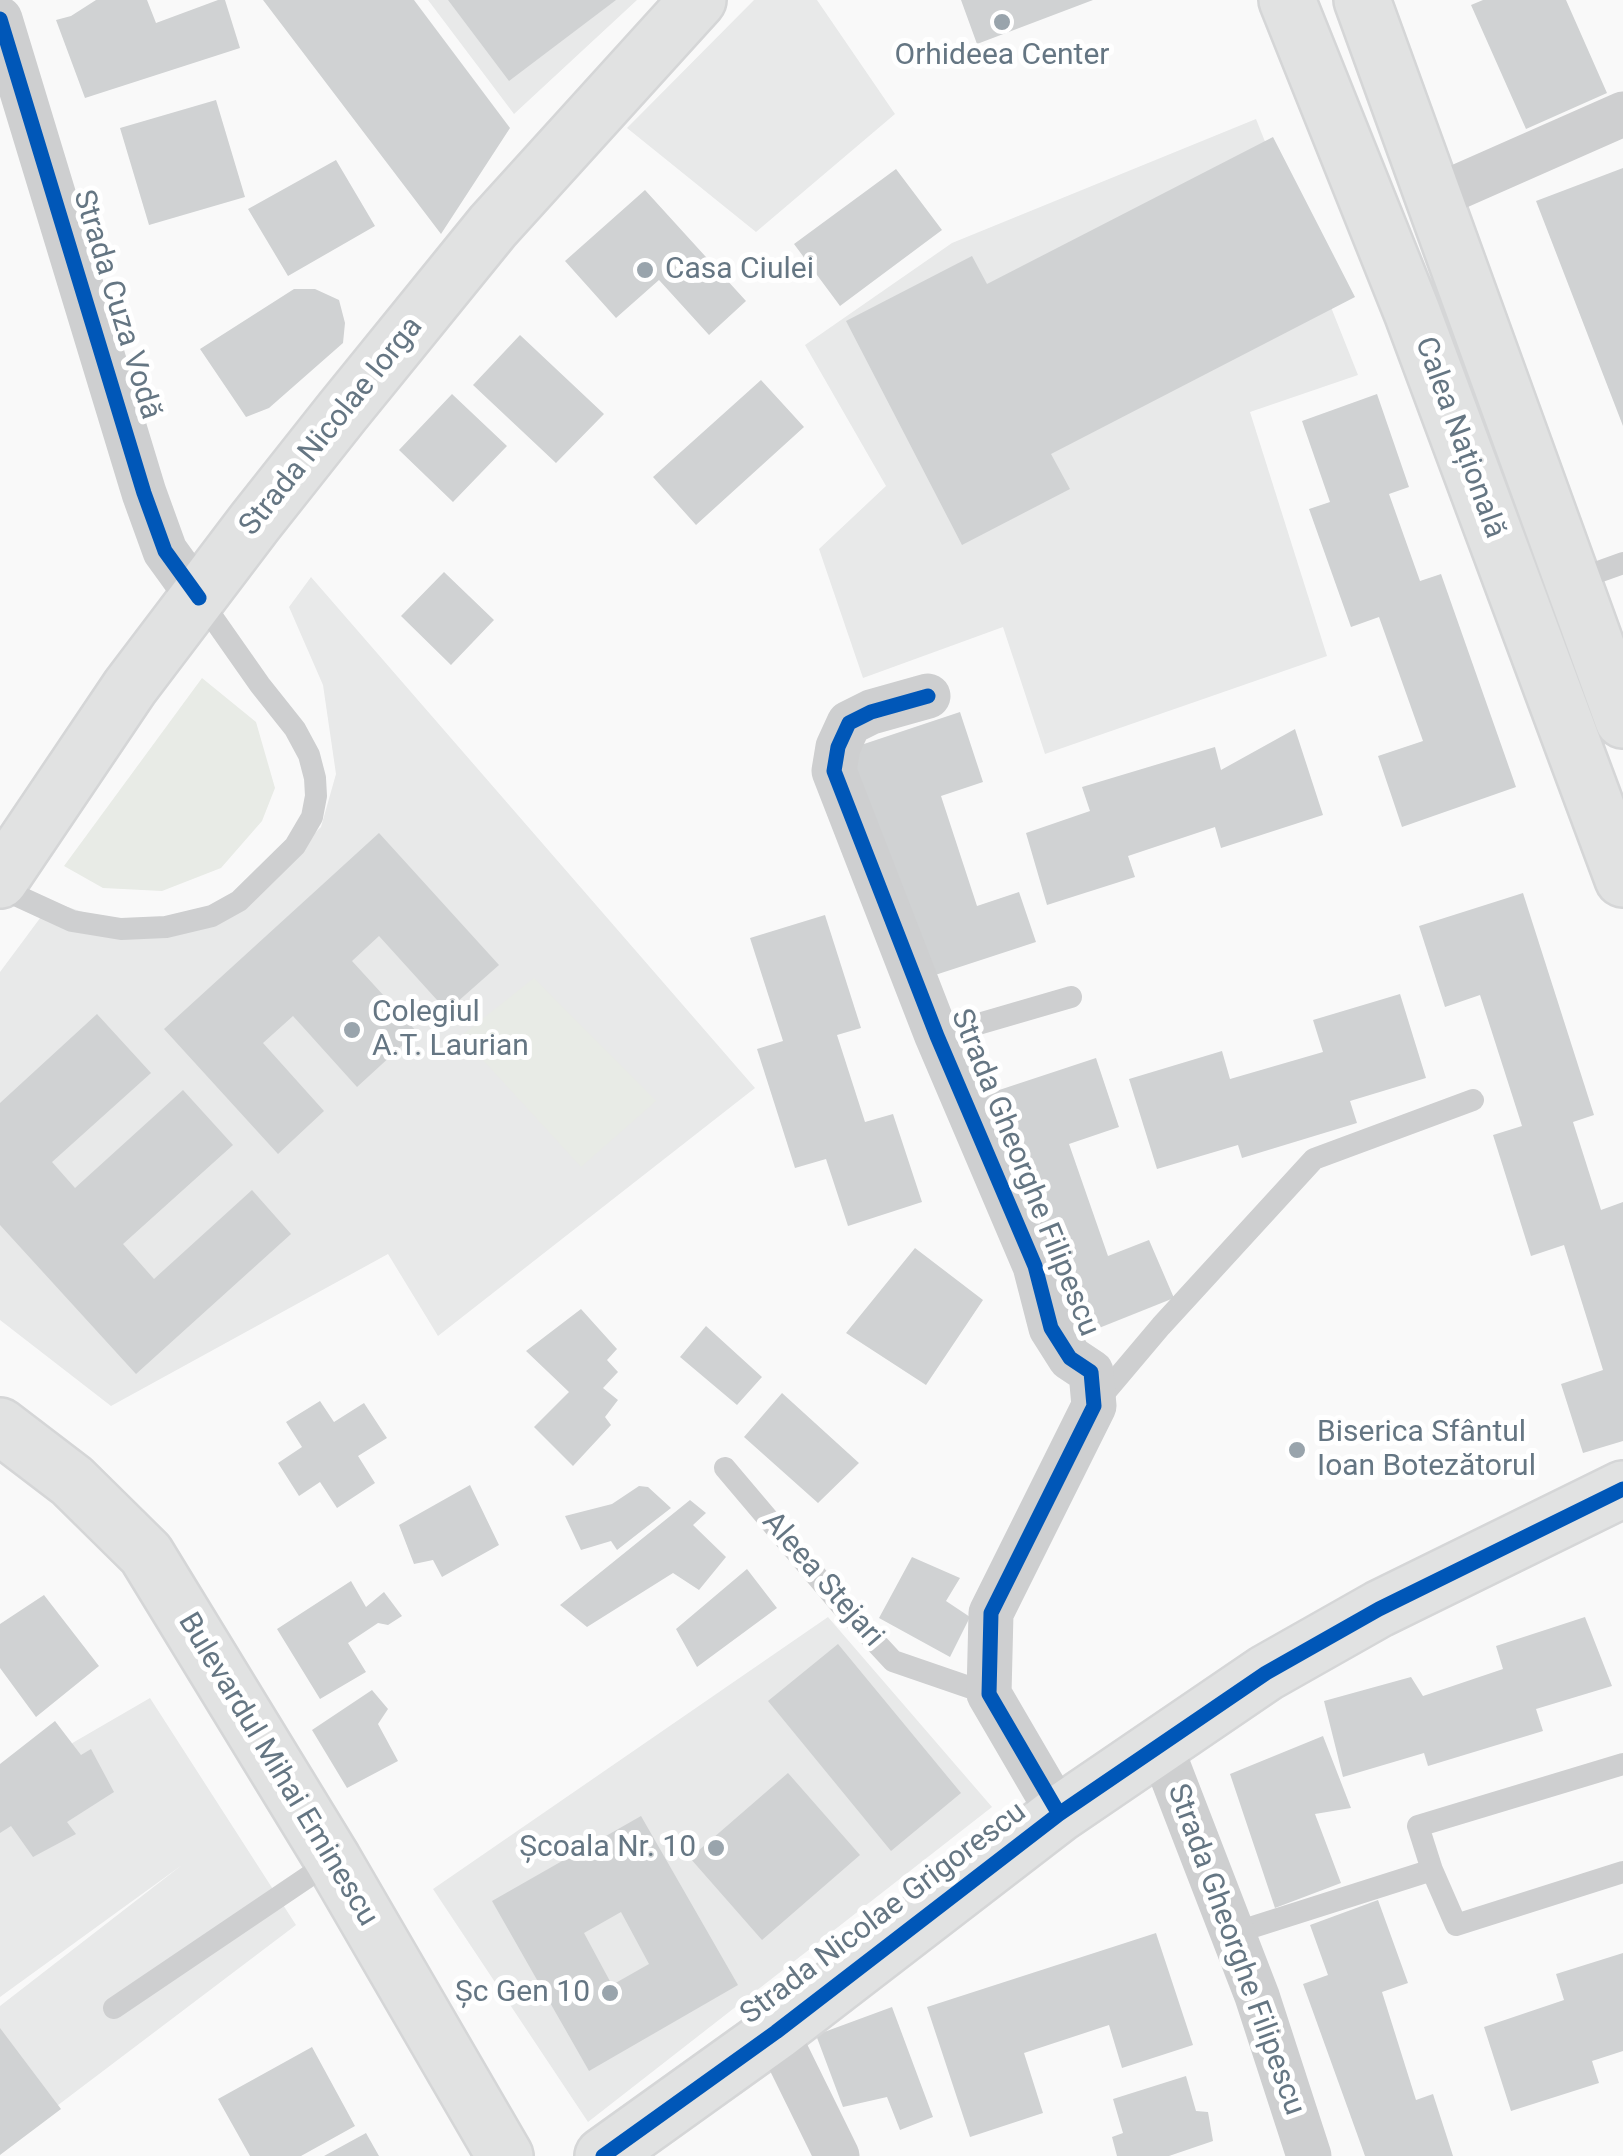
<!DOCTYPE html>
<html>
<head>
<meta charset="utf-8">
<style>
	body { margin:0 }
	canvas { display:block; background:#f9f9f9 }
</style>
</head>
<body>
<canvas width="1623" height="2156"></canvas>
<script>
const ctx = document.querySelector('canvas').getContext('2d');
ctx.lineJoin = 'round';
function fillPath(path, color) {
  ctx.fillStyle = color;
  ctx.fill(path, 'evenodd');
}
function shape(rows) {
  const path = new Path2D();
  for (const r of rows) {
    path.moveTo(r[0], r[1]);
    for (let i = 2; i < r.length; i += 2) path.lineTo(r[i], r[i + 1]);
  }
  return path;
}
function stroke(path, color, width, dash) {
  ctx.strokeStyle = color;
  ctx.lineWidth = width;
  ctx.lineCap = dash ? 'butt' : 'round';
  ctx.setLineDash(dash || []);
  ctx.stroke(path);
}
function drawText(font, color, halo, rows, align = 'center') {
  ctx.font = font + ' Roboto,sans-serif';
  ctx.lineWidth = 10;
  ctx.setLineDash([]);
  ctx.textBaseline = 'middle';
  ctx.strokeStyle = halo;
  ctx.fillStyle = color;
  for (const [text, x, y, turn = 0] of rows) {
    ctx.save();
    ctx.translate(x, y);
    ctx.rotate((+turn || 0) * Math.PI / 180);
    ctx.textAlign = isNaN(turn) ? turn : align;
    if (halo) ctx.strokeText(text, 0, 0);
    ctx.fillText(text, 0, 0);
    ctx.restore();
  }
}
fillPath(shape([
	[428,0,637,0,514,114],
	[754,0,817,0,895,114,756,232,627,128],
	[1256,119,1358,375,1250,412,1327,656,1045,754,1003,627,863,678,819,549,886,486,805,345,952,243],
	[311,577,755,1088,438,1336,388,1254,111,1406,0,1320,0,972,52,902,120,924,205,915,274,873,321,827,336,774,323,685,289,607],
	[828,1617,992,1807,588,2122,433,1889],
	[150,1698,296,1925,0,2149,0,2006,182,1865,0,1997,0,1785]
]), '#e8e9e9');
fillPath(shape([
	[202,678,256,722,275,788,262,821,221,868,162,891,103,888,64,866],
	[534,978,656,1101,581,1167,461,1036]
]), '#e8ebe6');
fillPath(shape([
	[96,0,147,0,156,23,218,0,225,0,240,48,85,98,56,20,71,16],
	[263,0,414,0,510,128,441,234],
	[448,0,616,0,509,81],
	[961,0,1093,0,977,44],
	[1483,0,1566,0,1607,93,1526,129,1471,5],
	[216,100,245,197,149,225,120,128],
	[1273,137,1355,297,1051,454,1070,489,962,545,846,321,972,256,987,284],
	[336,160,375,226,288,276,248,209],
	[1623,168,1623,426,1536,201],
	[896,169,942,230,840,306,794,244],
	[645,190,746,301,709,335,659,280,616,318,565,261],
	[294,289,315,289,339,300,345,323,343,343,269,408,246,417,200,349],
	[520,335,604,414,556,463,473,385],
	[761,380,804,427,696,525,653,477],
	[452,394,507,446,453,502,399,450],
	[1377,394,1409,487,1389,494,1420,581,1441,574,1516,787,1402,827,1378,756,1423,741,1379,617,1351,627,1309,509,1330,502,1302,421],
	[444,572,494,620,451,665,401,616],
	[960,712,983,782,941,796,977,906,1019,892,1036,942,926,978,849,749],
	[1295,729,1323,815,1221,848,1215,827,1128,856,1135,877,1047,905,1026,833,1090,811,1082,787,1215,747,1221,770],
	[379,833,499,965,447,1011,379,936,352,961,417,1032,357,1087,293,1016,263,1043,324,1111,278,1154,164,1029],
	[1523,893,1594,1115,1573,1122,1601,1210,1623,1202,1623,1441,1583,1453,1561,1384,1603,1370,1564,1245,1531,1256,1493,1135,1522,1126,1480,995,1445,1007,1419,926],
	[825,915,861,1028,837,1035,865,1122,893,1114,922,1202,848,1226,826,1159,795,1168,757,1049,783,1041,750,938],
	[1400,994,1426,1078,1350,1101,1357,1123,1242,1158,1238,1145,1157,1169,1129,1079,1222,1051,1230,1079,1323,1052,1313,1020],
	[97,1014,151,1073,52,1162,75,1188,183,1090,233,1145,123,1244,154,1279,252,1190,291,1234,136,1374,0,1225,0,1103],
	[1096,1058,1119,1127,1069,1144,1108,1256,1149,1240,1174,1298,1064,1342,981,1096],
	[915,1248,983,1300,926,1385,846,1333],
	[581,1309,617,1349,607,1360,618,1372,603,1388,618,1400,605,1417,611,1425,573,1466,534,1427,569,1392,526,1351],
	[706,1326,762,1377,737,1405,680,1357],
	[782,1393,859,1463,818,1503,744,1437],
	[320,1401,334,1422,364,1403,387,1438,358,1456,375,1483,337,1508,320,1482,299,1496,278,1463,302,1447,286,1422],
	[470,1485,499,1545,442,1577,433,1560,414,1564,399,1525],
	[639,1486,648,1487,671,1508,617,1550,611,1541,581,1550,565,1516,612,1504],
	[690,1500,706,1513,693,1525,726,1557,699,1590,673,1573,587,1627,560,1605],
	[912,1557,960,1578,946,1601,970,1617,950,1657,879,1618],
	[747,1569,777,1608,697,1667,676,1629],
	[351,1581,366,1607,384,1592,402,1616,388,1625,378,1623,348,1643,366,1672,320,1699,277,1629],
	[44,1595,99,1666,36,1717,0,1668,0,1624],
	[1585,1617,1612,1686,1536,1709,1543,1731,1428,1766,1424,1753,1343,1777,1324,1701,1411,1677,1423,1696,1503,1669,1496,1646],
	[838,1644,961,1793,891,1851,768,1701],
	[372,1690,388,1709,378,1724,398,1761,347,1788,312,1730],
	[55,1721,81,1755,91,1749,114,1792,67,1822,76,1834,33,1857,11,1826,0,1833,0,1764],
	[1323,1736,1351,1808,1315,1814,1341,1883,1275,1908,1230,1774],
	[788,1773,860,1855,762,1940,690,1858],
	[641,1816,738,1985,589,2071,492,1901],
	[621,1912,649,1964,612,1985,584,1933],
	[1378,1900,1408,1983,1382,1992,1416,2100,1433,2094,1453,2156,1365,2156,1303,1984,1328,1975,1310,1925],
	[1156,1933,1193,2045,1122,2068,1109,2025,1024,2053,1043,2113,970,2137,927,2007],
	[1623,1953,1623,2051,1592,2061,1599,2083,1511,2111,1484,2027,1564,2000,1556,1974],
	[892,2007,933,2117,900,2130,887,2097,843,2107,816,2035],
	[0,2028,61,2109,0,2155],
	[312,2047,355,2126,301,2156,250,2156,218,2099],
	[1186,2076,1196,2111,1208,2112,1213,2141,1169,2156,1117,2156,1112,2137,1123,2133,1113,2099],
	[366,2133,379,2156,324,2156]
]), '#d0d2d3');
const secondary = shape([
	[0,880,130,687,255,522,342,412,493,226,698,0],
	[0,1426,72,1481,146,1554,333,1860,505,2156],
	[603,2156,776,2032,1059,1814,1266,1673,1379,1609,1623,1489]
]);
const primary = shape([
	[1287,0,1412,312,1623,879],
	[1362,0,1623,720]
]);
stroke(secondary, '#d5d6d7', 60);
stroke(primary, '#d5d6d7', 60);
stroke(shape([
	[1573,581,1623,563],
	[0,888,72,921,121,929,166,927,212,916,239,901,295,846,312,817,316,796,315,778,309,755,295,729,260,685,199,598],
	[937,1036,1071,997],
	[1096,1403,1161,1326,1314,1159,1473,1100],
	[725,1468,841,1605,893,1661,989,1694],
	[1623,1764,1418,1826,1432,1870,1456,1925,1623,1872],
	[1234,1933,1432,1870],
	[114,2008,333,1860]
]), '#cecfd0', 22);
stroke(shape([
	[0,19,144,493,165,551,199,598],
	[1435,197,1623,114],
	[928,696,871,712,849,723,838,747,834,771,937,1036,1035,1266,1051,1328,1070,1358,1091,1372,1094,1406,991,1613,989,1694,1059,1814],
	[1160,1745,1257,1996,1309,2156],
	[776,2032,837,2156]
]), '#cecfd0', 45);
stroke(secondary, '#e1e2e2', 55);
stroke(primary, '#e1e2e2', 55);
stroke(shape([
	[0,19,144,493,165,551,199,598],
	[928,696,871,712,849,723,838,747,834,771,937,1036,1035,1266,1051,1328,1070,1358,1091,1372,1094,1406,991,1613,989,1694,1059,1814],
	[603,2156,776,2032,1059,1814,1266,1673,1379,1609,1623,1489]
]), '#0057b8', 15);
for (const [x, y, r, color] of [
	[1002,22,10,"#99a4ac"],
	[645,270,10,"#99a4ac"],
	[352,1030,10,"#99a4ac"],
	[1297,1450,10,"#99a4ac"],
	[716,1848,10,"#99a4ac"],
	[610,1993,10,"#99a4ac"]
]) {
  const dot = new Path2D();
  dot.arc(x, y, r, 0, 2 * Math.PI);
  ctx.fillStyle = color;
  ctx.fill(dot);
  stroke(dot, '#fff', 4);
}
drawText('30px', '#657683', '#fff', [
	["Orhideea Center",1002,56,"center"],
	["Casa Ciulei",665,270],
	["Colegiul",372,1013],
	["A.T. Laurian",372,1047],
	["Biserica Sfântul",1317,1433],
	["Ioan Botezătorul",1317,1467],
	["Școala Nr. 10",696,1848,"right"],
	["Șc Gen 10",590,1993,"right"]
], 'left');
drawText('30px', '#657683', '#fff', [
	["Strada Cuza Vodă",116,305,73],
	["Strada Nicolae Iorga",332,427,-51],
	["Calea Națională",1459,438,70],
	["Strada Gheorghe Filipescu",1024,1173,68],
	["Aleea Stejari",822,1580,49],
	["Bulevardul Mihai Eminescu",277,1770,59],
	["Strada Nicolae Grigorescu",884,1914,-37],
	["Strada Gheorghe Filipescu",1235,1950,70]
]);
</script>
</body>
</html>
